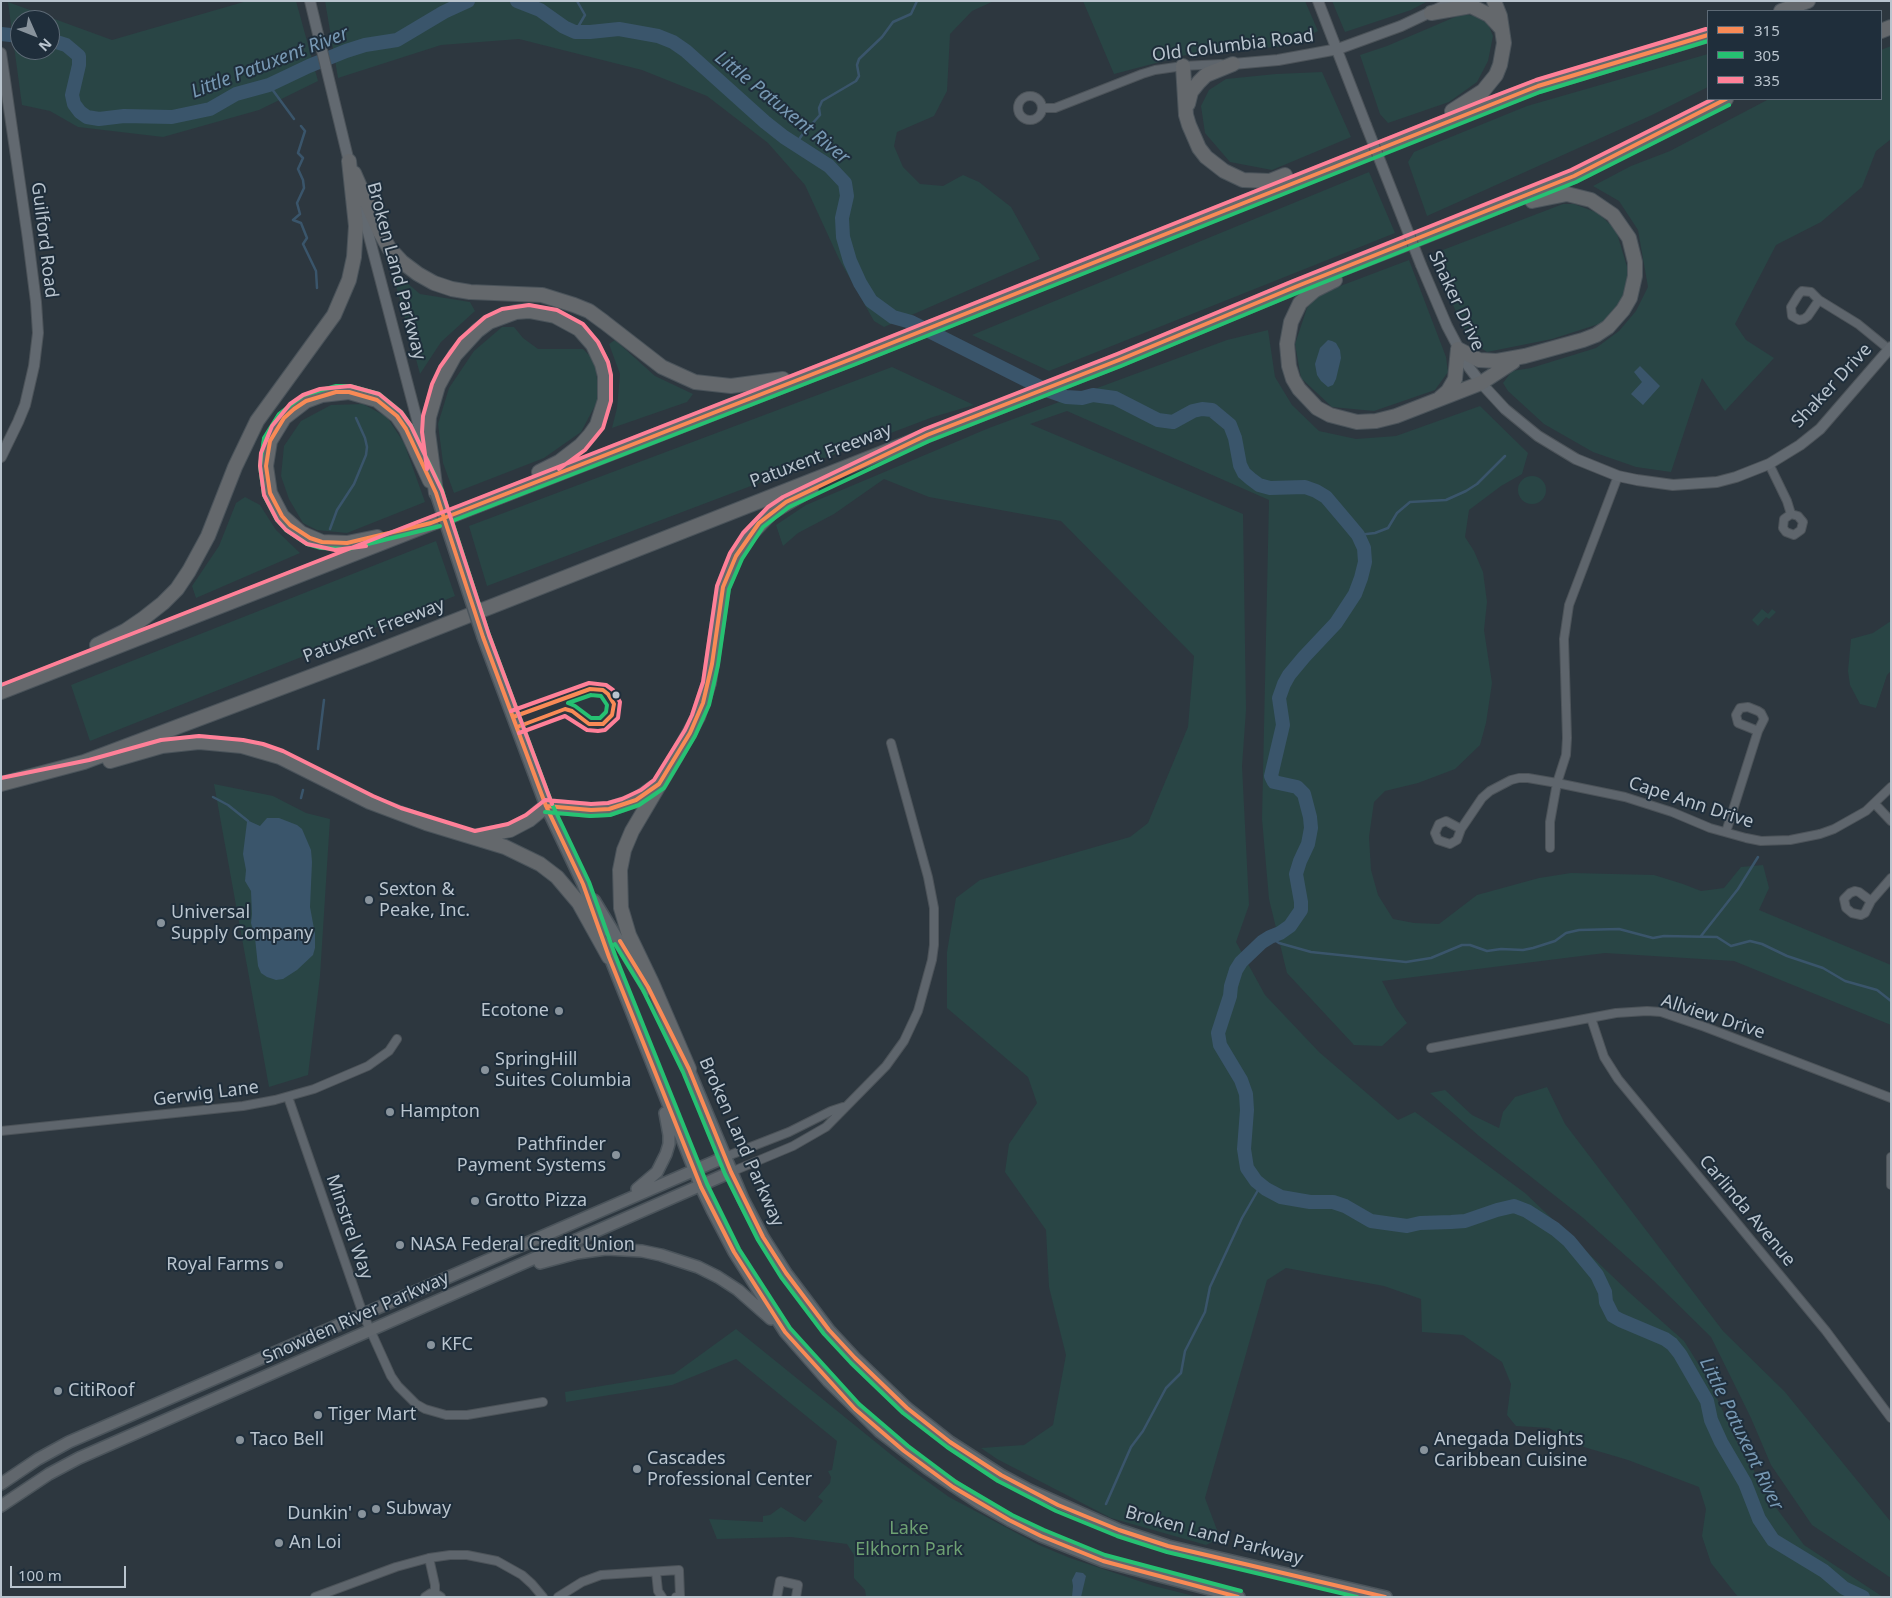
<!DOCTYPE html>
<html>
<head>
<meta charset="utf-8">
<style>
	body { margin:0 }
	#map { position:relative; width:1892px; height:1598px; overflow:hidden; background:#2d373f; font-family:"Noto Sans",sans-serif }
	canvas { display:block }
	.frame { position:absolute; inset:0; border:2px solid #b9c4ce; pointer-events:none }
	.legend { position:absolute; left:1707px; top:10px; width:175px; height:90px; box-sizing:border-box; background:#1f2e3b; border:1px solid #5d6a76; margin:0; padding:6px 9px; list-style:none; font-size:15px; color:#b9c4ce }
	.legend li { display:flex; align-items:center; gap:10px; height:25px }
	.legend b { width:25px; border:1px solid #5d6a76 }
	.north { position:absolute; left:10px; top:10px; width:50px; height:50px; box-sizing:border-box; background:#1f2e3b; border:1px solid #5d6a76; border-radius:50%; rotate:134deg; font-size:14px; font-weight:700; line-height:20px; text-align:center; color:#b9c4ce }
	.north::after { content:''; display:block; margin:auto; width:18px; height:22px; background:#88939c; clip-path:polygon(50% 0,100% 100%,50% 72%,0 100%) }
	.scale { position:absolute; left:10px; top:1566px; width:116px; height:22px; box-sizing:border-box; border:2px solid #b9c4ce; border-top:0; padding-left:6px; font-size:15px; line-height:18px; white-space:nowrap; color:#b9c4ce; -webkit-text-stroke:4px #1f2e3b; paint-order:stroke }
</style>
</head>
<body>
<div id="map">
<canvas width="1892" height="1598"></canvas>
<div class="frame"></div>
<ul class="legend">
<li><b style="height:6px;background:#f98a56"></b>315</li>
<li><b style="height:6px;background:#26c172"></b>305</li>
<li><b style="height:6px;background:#ff8098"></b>335</li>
</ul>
<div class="north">N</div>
<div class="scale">100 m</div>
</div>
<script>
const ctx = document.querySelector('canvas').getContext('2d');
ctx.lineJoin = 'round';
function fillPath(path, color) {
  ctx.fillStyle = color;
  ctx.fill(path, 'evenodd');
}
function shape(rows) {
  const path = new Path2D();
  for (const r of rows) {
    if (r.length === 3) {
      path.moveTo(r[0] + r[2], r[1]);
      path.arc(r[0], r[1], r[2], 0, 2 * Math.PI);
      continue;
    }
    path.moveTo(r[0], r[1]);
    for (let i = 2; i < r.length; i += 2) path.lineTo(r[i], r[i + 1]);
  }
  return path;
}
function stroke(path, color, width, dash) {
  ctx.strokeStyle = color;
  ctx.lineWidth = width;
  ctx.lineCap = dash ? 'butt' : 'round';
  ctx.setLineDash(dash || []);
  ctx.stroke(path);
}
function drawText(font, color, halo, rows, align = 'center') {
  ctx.font = font + ' "Noto Sans",sans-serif';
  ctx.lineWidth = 4;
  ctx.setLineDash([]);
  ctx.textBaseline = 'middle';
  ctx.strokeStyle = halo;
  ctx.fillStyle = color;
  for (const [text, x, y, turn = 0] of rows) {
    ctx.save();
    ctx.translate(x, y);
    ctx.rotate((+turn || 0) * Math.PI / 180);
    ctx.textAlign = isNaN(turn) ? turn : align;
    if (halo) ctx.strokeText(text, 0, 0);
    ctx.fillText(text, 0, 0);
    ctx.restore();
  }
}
fillPath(shape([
	[247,1,296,1,318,81,259,110,163,137,78,127,50,111,22,105,8,2,112,40],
	[20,20,50,20,50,50,20,50],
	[325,1,994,1,972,11,950,34,947,91,934,116,897,132,894,146,903,167,920,184,943,186,963,175,979,182,1011,207,1040,259,884,327,874,321,839,259,805,185,768,143,707,96,642,70,519,39,441,45,338,78],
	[1083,1,1305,1,1318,31,1289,46,1194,53,1114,74],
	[1332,1,1428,1,1411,10,1345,32],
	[1462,14,1475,16,1488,24,1493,36,1488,61,1477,82,1449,102,1388,123,1380,114,1360,55,1387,46],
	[1891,46,1891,139,1876,151,1862,187,1821,222,1776,245,1735,324,1746,340,1774,358,1725,411,1702,378,1671,472,1636,467,1593,452,1544,424,1508,391,1503,383,1512,371,1531,368,1596,348,1619,331,1636,311,1648,287,1638,230,1619,201,1593,186,1631,166,1670,151,1769,99,1881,99,1881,50],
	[1708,54,1708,87,1652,115,1427,216,1408,162,1414,152,1527,106],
	[1322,72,1351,137,1272,170,1230,162,1205,133,1201,106,1209,90,1226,79,1276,74],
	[1369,172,1395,233,1049,371,972,335],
	[1563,204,1574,204,1598,213,1616,230,1628,270,1624,297,1602,323,1552,339,1487,352,1469,340,1448,294,1435,253],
	[1409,260,1446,357,1448,372,1435,390,1374,411,1332,407,1301,378,1295,344,1307,308,1319,294],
	[400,277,420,294,470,302,475,311,441,342,420,374,394,278],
	[502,327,514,327,523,338,538,349,583,349,595,361,599,398,581,432,544,458,454,493,443,463,438,424,449,388,474,351],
	[1268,330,1275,377,1292,405,1319,431,1356,439,1396,436,1480,406,1528,453,1522,474,1501,486,1469,510,1465,537,1474,551,1483,572,1487,602,1484,630,1492,683,1486,723,1480,745,1455,769,1418,783,1385,791,1374,802,1369,837,1371,870,1378,895,1393,919,1414,923,1439,924,1477,895,1539,878,1571,873,1654,875,1683,884,1701,891,1724,888,1741,867,1763,865,1769,888,1759,910,1891,965,1891,1025,1734,961,1605,953,1382,981,1396,1008,1407,1023,1382,1046,1354,1045,1287,973,1269,899,1262,819,1269,500,1067,411,1030,424,1243,514,1246,710,1242,766,1249,905,1236,942,1265,995,1319,1052,1398,1120,1415,1112,1525,1193,1631,1294,1684,1341,1709,1381,1737,1442,1774,1505,1804,1545,1883,1597,1738,1597,1711,1563,1702,1536,1706,1509,1699,1487,1628,1460,1584,1447,1549,1428,1516,1426,1507,1415,1511,1384,1502,1362,1463,1335,1422,1332,1421,1299,1384,1286,1286,1268,1267,1280,1205,1498,1220,1538,1206,1545,1111,1518,997,1459,981,1448,1024,1445,1053,1425,1066,1355,1049,1287,1046,1230,1005,1172,1009,1144,1037,1103,1028,1077,947,1008,947,952,956,898,980,880,1130,837,1148,823,1188,727,1194,656,1061,521,929,497,884,479,834,514,798,533,783,546,776,525,806,505,989,428,1227,340],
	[615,340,655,376,693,394,687,402,612,428,617,408,620,374,609,344],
	[892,367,974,405,933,417,487,586,469,526],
	[363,404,387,417,404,443,425,502,347,533,317,530,303,523,289,499,281,476,284,446,301,421,331,405],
	[1532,490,14],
	[245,497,260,505,276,530,300,553,196,598,192,586,219,546,236,503],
	[436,541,455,596,90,741,71,685],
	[1762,609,1768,614,1772,609,1776,612,1769,619,1766,617,1758,626,1752,620],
	[1891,621,1891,671,1887,675,1876,708,1860,704,1850,685,1848,671,1851,639,1873,633],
	[214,784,273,796,306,813,330,819,320,976,308,1075,269,1087],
	[1547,1087,1565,1124,1723,1331,1785,1392,1891,1522,1891,1578,1812,1525,1771,1465,1751,1418,1711,1337,1654,1281,1582,1217,1479,1136,1430,1093,1445,1090,1472,1115,1499,1128,1503,1112,1515,1097],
	[736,1329,899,1461,949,1497,1039,1545,1070,1558,1154,1586,1198,1597,866,1597,865,1590,854,1578,854,1555,847,1544,791,1537,717,1539,709,1519,763,1522,763,1516,770,1515,781,1507,805,1522,823,1501,818,1497,830,1483,831,1477,828,1471,832,1470,837,1441,736,1359,672,1385,566,1402,565,1392,674,1374]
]), '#294545');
fillPath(shape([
	[1328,340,1332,341,1336,343,1340,350,1341,358,1336,379,1333,385,1328,387,1321,381,1317,375,1315,364,1320,348],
	[1640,366,1660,386,1643,405,1631,394,1642,382,1634,372],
	[267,818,279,818,297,825,302,829,311,850,312,862,310,907,315,934,315,948,313,955,297,970,283,979,276,980,267,977,261,973,258,966,255,938,251,923,252,914,251,891,245,881,246,870,243,854,247,822,249,821,260,826],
	[1076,1572,1083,1573,1086,1576,1081,1597,1072,1597,1073,1586,1072,1580]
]), '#3a556b');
stroke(shape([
	[575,32,585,15,577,1],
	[269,85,294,119],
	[301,126,305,131,298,153,303,158,298,169,303,180,304,188,297,203,300,214,293,220,301,223,307,238,303,244,316,271,317,288],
	[796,144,802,135,820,115,819,108,822,101,856,81,859,76,857,65,859,59,882,37,893,22,911,14,917,1],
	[330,529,337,510,354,484,366,455,367,447,365,438,356,418],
	[1358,535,1375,533,1388,528,1397,513,1410,502,1446,500,1466,491,1477,484,1505,456],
	[318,749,324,700],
	[213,797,228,805,248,821],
	[301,798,303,790],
	[1701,936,1738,889,1758,857],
	[1270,937,1279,943,1311,952,1406,962,1431,958,1462,945,1470,945,1487,951,1501,949,1523,950,1533,948,1555,941,1566,933,1579,930,1619,929,1653,938,1664,936,1717,937,1731,946,1750,941,1762,944,1787,956,1823,968,1845,981,1877,990,1891,1001],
	[1106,1504,1131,1447,1143,1431,1166,1388,1181,1373,1185,1351,1205,1312,1210,1287,1242,1218,1261,1185],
	[1859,1594,1860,1597]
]), '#3a556b', 2.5);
stroke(shape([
	[517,1,540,10,564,27,575,32,590,32,619,29,658,36,673,42,686,51,765,122,784,137,829,166,845,183,847,196,842,218,843,237,850,261,860,283,871,301,893,317,911,322,1046,390,1066,397,1082,398,1093,395,1115,398,1158,420,1173,422,1193,411,1202,409,1212,410,1230,425,1235,438,1240,465,1244,473,1251,479,1259,485,1270,488,1305,487,1316,491,1326,497,1348,523,1358,535,1364,548,1365,562,1361,578,1355,594,1336,623,1304,657,1289,675,1284,684,1279,698,1283,725,1271,776,1274,782,1297,787,1304,794,1310,817,1311,828,1308,844,1300,861,1296,874,1301,902,1301,910,1290,926,1280,933,1270,937,1262,942,1241,962,1236,970,1231,986,1230,996,1218,1033,1220,1045,1241,1080,1246,1094,1247,1110,1244,1149,1247,1168,1256,1181,1266,1189,1281,1197,1310,1202,1333,1202,1345,1206,1371,1221,1407,1226,1420,1223,1451,1222,1465,1221,1497,1210,1514,1206,1527,1211,1555,1229,1569,1241,1597,1275,1605,1292,1606,1302,1613,1316,1620,1320,1665,1339,1672,1344,1680,1354,1707,1401,1711,1420,1721,1442,1745,1483,1759,1519,1773,1540,1824,1571,1844,1588,1863,1597],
	[1,34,20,36],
	[50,40,66,45,79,56,79,65,72,95,74,104,80,112,87,117,99,119,124,116,172,117,210,109,236,94,269,85,309,66,346,51,365,45,397,40,444,12,468,1]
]), '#3a556b', 14);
const street = shape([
	[1030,108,12],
	[1042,108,1055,108,1142,74,1155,70,1183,66,1221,64],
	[1819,300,1811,292,1802,291,1799,294,1791,307,1792,316,1799,320,1804,319,1808,316,1819,300,1858,324,1891,351],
	[1769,464,1787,501,1791,514,1798,516,1803,522,1801,530,1794,535,1786,532,1783,528,1784,519,1791,514],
	[1875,804,1891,821],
	[1461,829,1457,840,1450,844,1438,840,1435,833,1439,824,1446,821,1461,829,1482,798,1490,791,1511,780,1519,778,1528,778,1557,783,1625,797,1672,812,1710,828,1746,838,1761,841,1790,840,1820,834,1834,829,1866,811,1891,787],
	[1726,832,1758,731,1764,719,1761,713,1758,711,1748,707,1740,708,1736,715,1738,723,1758,731],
	[1550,848,1550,822,1557,783,1566,755,1567,738,1564,639,1569,605,1618,476],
	[1871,901,1859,892,1855,891,1850,893,1844,899,1846,908,1852,913,1861,915,1865,913,1871,901,1891,878],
	[1591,1018,1604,1057,1618,1079,1826,1331,1891,1418],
	[1431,1048,1616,1013,1647,1011,1661,1012,1705,1027,1891,1098],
	[288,1097,363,1314,391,1376,398,1386,416,1404,425,1409,446,1415,467,1415,543,1402],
	[1,1131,243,1106,275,1100,314,1089,368,1066,389,1051,397,1039],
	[725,1157,789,1132,831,1111,843,1107],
	[1891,1157,1891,1185],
	[731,1172,793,1146,826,1127,886,1066,904,1041,918,1011,932,960,934,945,934,908,928,877,891,743],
	[429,1558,435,1585,435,1593],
	[656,1572,658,1591,662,1597],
	[315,1597,396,1567,429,1558,450,1555,467,1555,497,1561,522,1575,532,1584,543,1597],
	[425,1597,431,1593,435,1593,441,1597],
	[558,1597,582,1582,601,1575,679,1570,680,1596,676,1597],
	[777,1597,780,1581,798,1585,796,1597]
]);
const secondary = shape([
	[310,1,350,166],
	[1318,1,1366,125],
	[1,53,28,239,36,302,38,333,34,366,25,405,18,422,1,457],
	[1233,64,1278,60,1338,49,1401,26,1454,1],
	[358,194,426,454],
	[1421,265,1447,326,1468,366,1481,383,1505,409,1538,436,1576,459,1618,476,1637,480,1673,485,1717,482,1736,477,1769,464,1800,445,1820,429,1891,347]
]);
const primary = shape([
	[483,637,546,806,583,884,601,933],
	[594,900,648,989],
	[607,950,701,1187,712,1210,734,1252,785,1332,828,1381,880,1432,928,1469,979,1503,1009,1520,1041,1536,1103,1561,1239,1597],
	[686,1063,743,1199,763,1237,786,1273,829,1330,855,1358,907,1408,950,1442,1001,1475,1029,1490,1119,1530,1168,1546,1386,1597],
	[637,1189,657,1172,666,1154,669,1144,669,1135,665,1113],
	[540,1263,577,1253,606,1249,642,1251,661,1255,698,1267,718,1277,738,1290,771,1319],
	[1,1484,38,1459,69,1442,725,1157],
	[1,1506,49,1474,79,1458,731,1172]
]);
const highway = shape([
	[1781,11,1808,1],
	[1431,13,1471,6,1489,15,1501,28],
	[1881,31,1891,27],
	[1183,66,1186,115,1189,125,1199,148,1206,157,1224,171,1243,180,1270,181,1285,175],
	[1188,104,1191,92,1199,82,1206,75,1233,64],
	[1452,111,1483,91,1496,75,1500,65,1504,43,1500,16,1494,1],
	[354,173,380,232,389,248,402,262,418,274,434,283,452,289,470,292,542,295,574,305,589,311,604,322,662,367,695,382,731,386,783,379],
	[1335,280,1315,290,1300,303,1291,322,1287,344,1289,366,1293,379,1299,389,1317,408,1330,415,1357,422,1376,421,1396,416,1481,383,1513,362],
	[1440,398,1448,391,1455,379,1458,349,1479,360,1497,361,1525,356,1583,340,1596,335,1608,327,1623,310,1630,298,1635,276,1635,262,1629,238,1613,215,1591,200,1567,194,1532,201],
	[436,493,428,432,429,417,438,386,455,355,477,331,489,322,516,312,529,311,555,316,579,329,593,345,602,364,605,376,605,400,597,425,590,435,581,445,559,462,539,472],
	[377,537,347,543,322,542,301,533,282,516,270,493,266,466,270,441,284,418,306,401,322,395,349,392,377,400,397,416,406,429,430,481],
	[97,645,125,631,144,618,163,603,177,589,189,571,208,536,235,467,257,421,334,315,349,280,354,257,356,226,349,161],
	[1,692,854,358,1486,106,1538,86,1708,35],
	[110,761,162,746,199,742,242,746,280,757,370,802,426,823,505,847,540,864,557,877,579,903,609,957],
	[1,784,84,762,368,655,1119,360,1295,287,1408,243,1574,176,1726,99],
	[477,836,510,830,529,820,546,806,591,810,609,809,636,800,654,787],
	[689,1069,652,983,629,935,621,908,620,870,624,850,632,831,677,755,698,717,709,683,723,587,736,556,748,537,772,512,811,489]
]);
stroke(street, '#4c5359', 10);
stroke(secondary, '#4c5359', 12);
stroke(primary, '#4b545b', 14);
stroke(highway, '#4a535a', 16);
stroke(street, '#5e656c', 8);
stroke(secondary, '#626970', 10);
stroke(primary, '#61676d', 11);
stroke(highway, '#64686c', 14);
const secondaryBridge = shape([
	[1366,125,1421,265]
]);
const primaryBridge = shape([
	[436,493,483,637]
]);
stroke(secondaryBridge, '#4c5359', 12, []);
stroke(primaryBridge, '#4b545b', 14, []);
stroke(secondaryBridge, '#626970', 10);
stroke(primaryBridge, '#61676d', 11);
stroke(shape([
	[336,392,349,392,377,400,397,416,406,429,436,493,444,518,431,523,347,543,322,542,310,538,290,525,282,516,270,493,266,466,270,441,284,418,294,409,306,401,336,392],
	[444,518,483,637,546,806,583,884,609,957,701,1187,734,1252,785,1332,855,1409,904,1451,953,1487,1009,1520,1041,1536,1103,1561,1238,1597],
	[444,518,854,358,1538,86,1708,35],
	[513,717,590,689,603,690,608,694,614,704,612,715,603,724,589,724,572,711,565,709,517,727],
	[546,806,591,810,609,809,636,800,659,784,690,733,703,703,712,664,723,587,736,556,759,523,786,502,927,435,1119,360,1295,287,1574,176,1726,99],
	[620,941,648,987,689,1069,731,1172,763,1237,786,1273,829,1330,855,1358,907,1408,950,1442,1001,1475,1058,1505,1119,1530,1168,1546,1385,1597]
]), '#f98a56', 4);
stroke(shape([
	[440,526,348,549,321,548,307,544,286,530,277,520,264,495,260,466,264,438,279,414,304,395,336,386,350,386,379,394,401,412,411,426,442,490,448,510],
	[591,695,601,696,607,705,606,712,600,718,591,718,575,706,568,703,591,695],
	[545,812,590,816,610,815,639,805,664,788,695,736,709,705,718,665,729,589,742,559,763,527,789,507,929,441,1121,366,1297,293,1576,182,1729,105],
	[615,944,643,990,683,1072,725,1174,758,1240,781,1277,824,1334,851,1363,903,1413,947,1447,998,1481,1056,1511,1117,1536,1167,1552,1357,1597],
	[1241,1591,1105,1555,1044,1530,1012,1515,956,1482,908,1446,859,1404,790,1328,739,1249,707,1184,615,955,589,882,552,804,489,635,452,521,856,364,1540,92,1708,41]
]), '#26c172', 4);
stroke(shape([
	[427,469,422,432,423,416,432,384,440,367,460,339,485,317,502,309,529,305,557,310,583,324,598,342,608,362,611,375,611,401,603,428,585,450,559,469],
	[366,546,335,550,307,544,286,530,277,520,264,495,260,466,261,453,272,426,290,404,303,395,320,389,350,386,379,394,401,412,411,426,442,491,489,635,552,804],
	[1,685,852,352,1484,100,1536,80,1706,29],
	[511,711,589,683,606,685,613,690,620,702,618,718,605,730,598,731,587,730,565,716,519,733],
	[1,778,89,760,161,740,199,736,243,740,263,744,283,751,373,796,401,808,475,831,508,824,526,815,545,800,591,804,608,803,622,799,641,790,654,780,685,730,692,715,703,682,717,586,724,568,730,553,743,533,768,507,783,497,925,429,1117,354,1293,281,1571,170,1713,99]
]), '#ff8098', 4);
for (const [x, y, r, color] of [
	[616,695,4.5,"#b9c4ce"],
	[369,900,5,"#88939c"],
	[161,923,5,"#88939c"],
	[559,1011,5,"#88939c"],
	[485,1070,5,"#88939c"],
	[390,1112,5,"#88939c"],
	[616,1155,5,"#88939c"],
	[475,1201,5,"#88939c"],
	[400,1245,5,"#88939c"],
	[279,1265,5,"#88939c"],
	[431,1345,5,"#88939c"],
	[58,1391,5,"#88939c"],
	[318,1415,5,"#88939c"],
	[240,1440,5,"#88939c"],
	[1424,1450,5,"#88939c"],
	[637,1469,5,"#88939c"],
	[376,1509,5,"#88939c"],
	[362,1514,5,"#88939c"],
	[279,1543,5,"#88939c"]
]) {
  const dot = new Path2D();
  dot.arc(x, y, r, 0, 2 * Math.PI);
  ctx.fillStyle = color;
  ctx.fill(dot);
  stroke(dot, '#1f2e3b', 2);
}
drawText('18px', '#b9c4ce', '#1f2e3b', [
	["Old Columbia Road",1233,46,-7],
	["Guilford Road",44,240,83],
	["Broken Land Parkway",396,271,75],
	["Shaker Drive",1456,301,65],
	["Shaker Drive",1832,386,-47],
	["Patuxent Freeway",821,456,-21],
	["Patuxent Freeway",374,631,-21],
	["Cape Ann Drive",1691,803,18],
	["Allview Drive",1713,1017,18],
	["Gerwig Lane",206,1094,-7],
	["Broken Land Parkway",741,1142,66],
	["Carlinda Avenue",1747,1211,50],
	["Minstrel Way",349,1227,71],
	["Snowden River Parkway",356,1318,-24],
	["Broken Land Parkway",1214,1536,15]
]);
drawText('18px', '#b9c4ce', '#1f2e3b', [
	["Sexton &",379,890],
	["Peake, Inc.",379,911],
	["Universal",171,913],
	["Supply Company",171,934],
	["Ecotone",549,1011,"right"],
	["SpringHill",495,1060],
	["Suites Columbia",495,1081],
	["Hampton",400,1112],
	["Pathfinder",606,1145,"right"],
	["Payment Systems",606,1166,"right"],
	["Grotto Pizza",485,1201],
	["NASA Federal Credit Union",410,1245],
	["Royal Farms",269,1265,"right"],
	["KFC",441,1345],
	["CitiRoof",68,1391],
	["Tiger Mart",328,1415],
	["Taco Bell",250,1440],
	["Anegada Delights",1434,1440],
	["Caribbean Cuisine",1434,1461],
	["Cascades",647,1459],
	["Professional Center",647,1480],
	["Subway",386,1509],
	["Dunkin'",352,1514,"right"],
	["An Loi",289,1543]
], 'left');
drawText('18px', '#6ea173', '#1f2e3b', [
	["Lake",909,1529],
	["Elkhorn Park",909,1550]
]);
drawText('italic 19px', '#7798b3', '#1f2e3b', [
	["Little Patuxent River",270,63,-21],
	["Little Patuxent River",782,108,39],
	["Little Patuxent River",1741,1434,64]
]);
</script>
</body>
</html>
